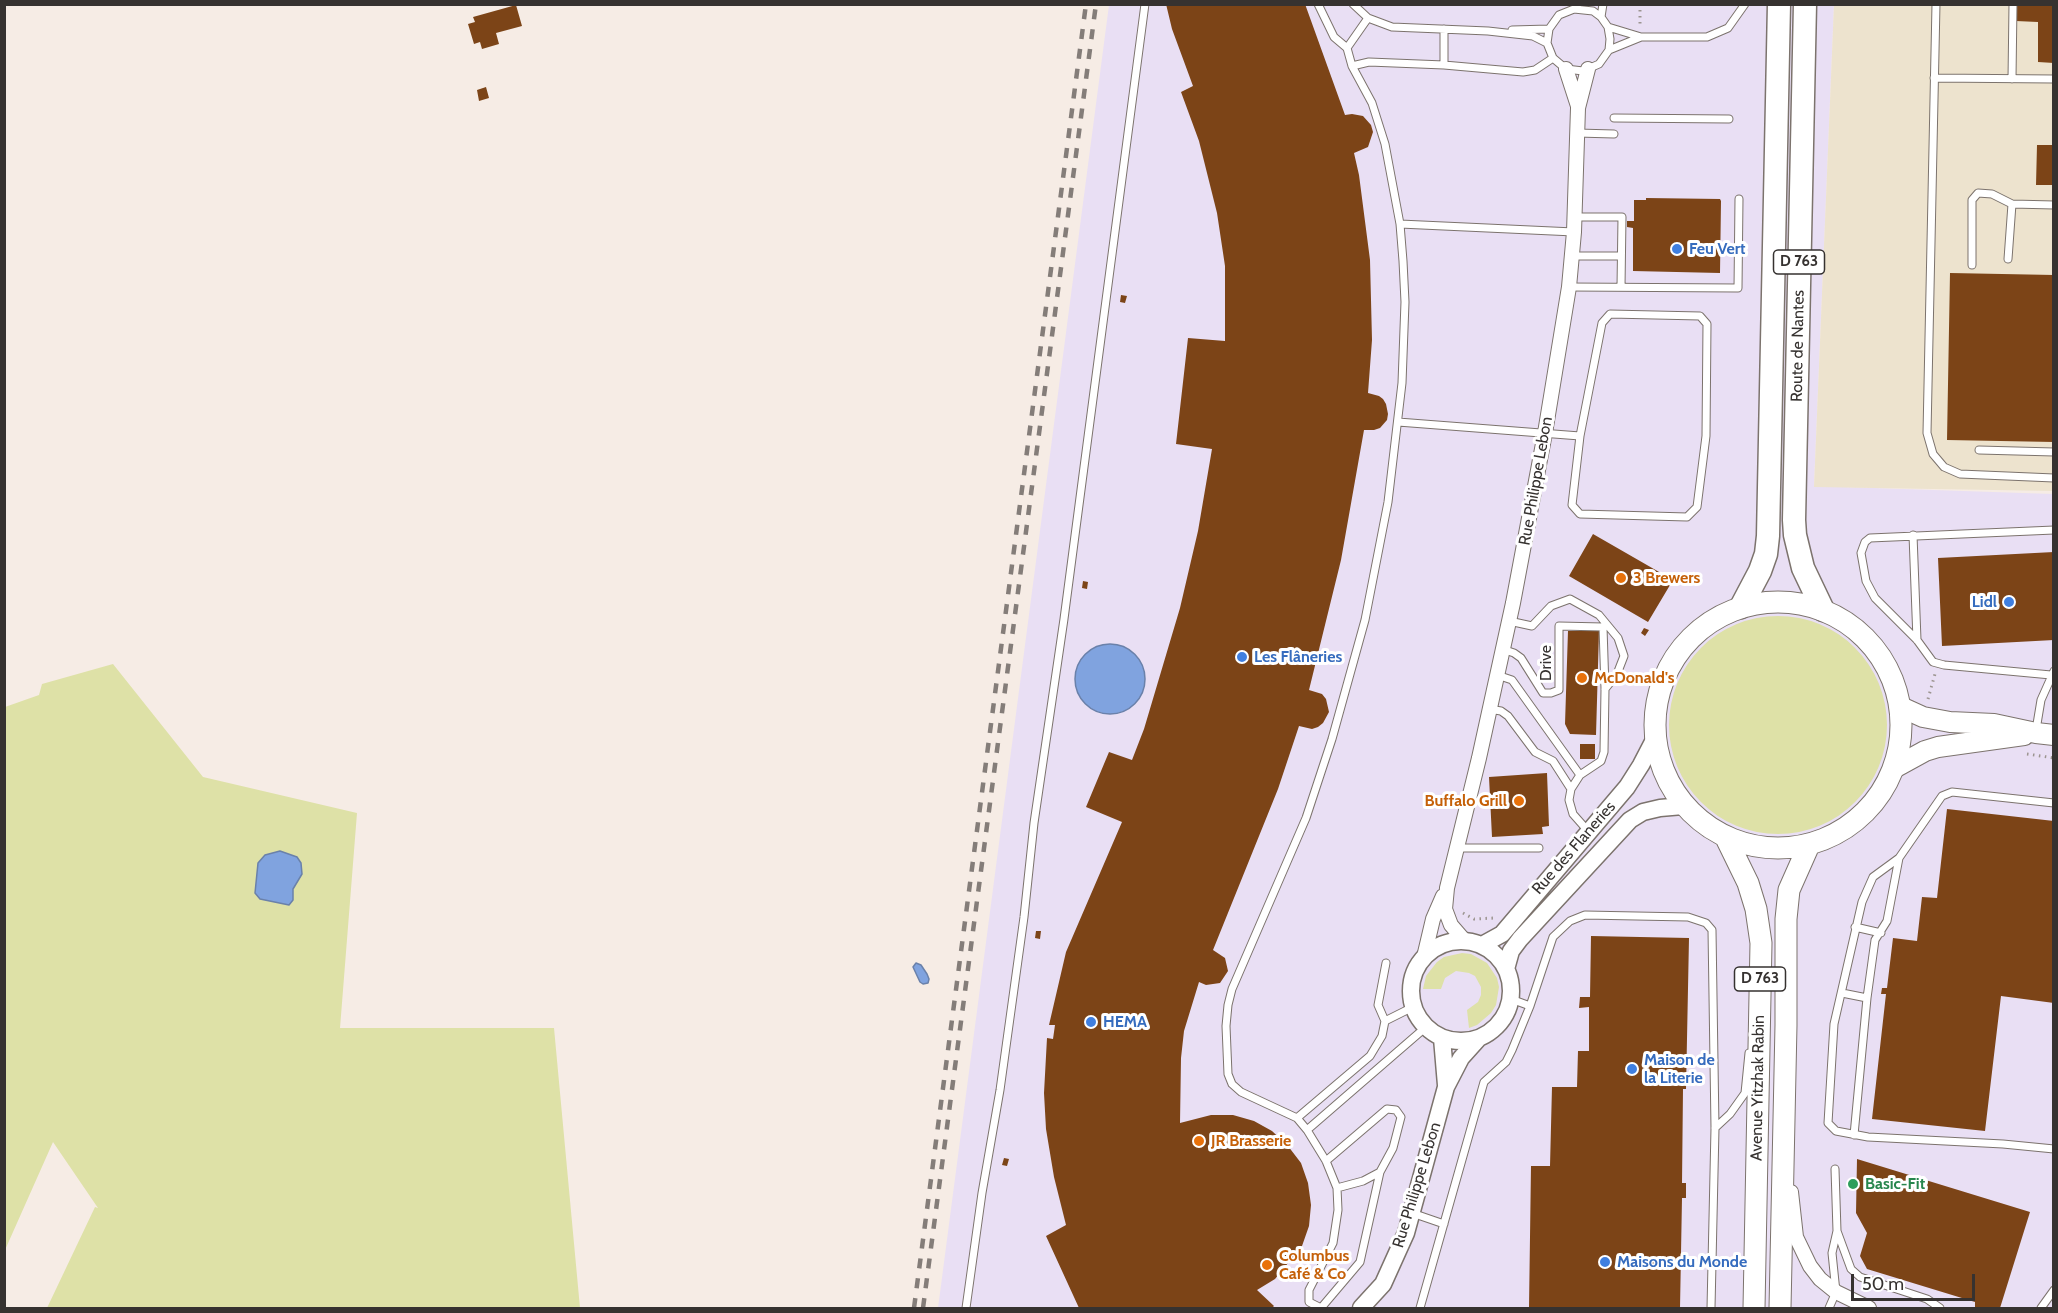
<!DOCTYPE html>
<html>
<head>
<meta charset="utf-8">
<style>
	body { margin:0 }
	#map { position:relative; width:2058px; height:1313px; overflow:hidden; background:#f6ece5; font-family:Cabin,sans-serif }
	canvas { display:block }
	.frame { position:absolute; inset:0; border:6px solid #363230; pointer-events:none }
	.scale { position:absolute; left:1851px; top:1274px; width:124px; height:27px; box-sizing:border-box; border:3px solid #363230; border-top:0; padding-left:8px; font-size:18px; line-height:21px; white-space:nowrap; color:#363230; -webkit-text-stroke:4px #fff; paint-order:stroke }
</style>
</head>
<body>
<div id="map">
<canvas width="2058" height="1313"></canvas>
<div class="frame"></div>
<div class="scale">50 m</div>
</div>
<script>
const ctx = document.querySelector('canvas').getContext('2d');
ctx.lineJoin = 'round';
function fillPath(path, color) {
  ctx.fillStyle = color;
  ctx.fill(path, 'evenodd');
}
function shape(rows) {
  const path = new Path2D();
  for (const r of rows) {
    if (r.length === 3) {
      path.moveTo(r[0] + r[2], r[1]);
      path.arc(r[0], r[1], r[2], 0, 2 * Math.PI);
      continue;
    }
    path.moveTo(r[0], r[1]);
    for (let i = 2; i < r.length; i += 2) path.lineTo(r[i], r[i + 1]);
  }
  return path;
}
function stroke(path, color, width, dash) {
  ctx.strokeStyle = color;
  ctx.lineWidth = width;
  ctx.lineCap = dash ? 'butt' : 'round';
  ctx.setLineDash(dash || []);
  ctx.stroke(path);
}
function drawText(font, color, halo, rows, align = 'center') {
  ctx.font = font + ' Cabin,sans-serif';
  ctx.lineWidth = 6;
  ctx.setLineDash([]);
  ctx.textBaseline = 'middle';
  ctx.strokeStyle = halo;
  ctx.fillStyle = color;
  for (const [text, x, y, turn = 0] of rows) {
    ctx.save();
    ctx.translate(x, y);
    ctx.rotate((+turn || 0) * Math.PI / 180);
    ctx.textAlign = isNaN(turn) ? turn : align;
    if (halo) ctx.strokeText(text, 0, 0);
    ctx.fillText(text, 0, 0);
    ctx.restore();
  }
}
fillPath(shape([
	[1109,5,1834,5,1814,486,2053,494,2053,1308,938,1308]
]), '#e9dff4');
fillPath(shape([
	[1834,5,2053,5,2053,491,1814,487]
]), '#ede3ce');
fillPath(shape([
	[1778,725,109],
	[113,664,203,777,357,813,340,1028,554,1028,580,1308,47,1308,95,1207,98,1208,53,1142,5,1250,5,707,39,695,42,684],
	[1462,953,1471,954,1487,963,1497,978,1499,987,1496,1005,1491,1013,1477,1025,1469,1028,1467,1010,1478,1002,1481,995,1481,987,1475,976,1469,973,1456,971,1445,978,1441,989,1423,989,1426,976,1437,962,1444,957]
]), '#dee1a7');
const water = shape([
	[1110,679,35],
	[280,851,297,857,301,863,302,874,293,889,293,900,289,905,260,899,255,893,258,863,265,855,280,851],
	[916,963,921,965,927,974,929,979,928,983,923,984,920,982,913,967,916,963]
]);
fillPath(water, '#80a3df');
stroke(water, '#6a81aa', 1.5);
fillPath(shape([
	[1166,4,1305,4,1345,115,1352,114,1363,116,1371,125,1373,132,1368,147,1354,153,1359,175,1370,260,1372,340,1368,393,1379,396,1383,399,1386,404,1388,414,1387,420,1380,428,1374,430,1364,430,1341,560,1309,690,1322,694,1326,699,1329,712,1323,723,1318,727,1312,729,1299,726,1278,789,1213,950,1225,958,1228,971,1220,983,1206,985,1199,982,1184,1031,1181,1058,1180,1123,1211,1115,1233,1115,1254,1121,1272,1131,1288,1146,1301,1163,1308,1183,1311,1205,1309,1226,1302,1246,1275,1279,1257,1290,1274,1306,1272,1308,1079,1308,1046,1236,1066,1225,1054,1177,1046,1129,1044,1093,1047,1038,1053,1039,1055,1025,1049,1025,1066,952,1122,822,1086,807,1109,752,1132,760,1144,729,1180,608,1198,531,1212,449,1176,444,1188,338,1225,341,1225,266,1217,213,1199,141,1181,92,1193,86,1172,29],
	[2016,4,2054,4,2054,63,2038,62,2038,22,2016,21],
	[516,5,522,26,496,33,499,44,482,49,480,42,474,44,468,24,475,22,473,17],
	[486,87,489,98,479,101,477,90],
	[2037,145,2054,145,2054,185,2036,185],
	[1646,198,1720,199,1721,201,1720,273,1633,271,1633,228,1627,227,1627,221,1634,221,1634,200,1646,200],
	[1950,273,2054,275,2054,442,1947,440],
	[1121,295,1127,296,1125,303,1120,302],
	[1593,534,1673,580,1648,622,1569,576],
	[2054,552,2054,640,1942,646,1938,558],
	[1083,581,1088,582,1087,589,1082,588],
	[1644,628,1649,630,1645,636,1641,633],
	[1568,631,1599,631,1596,735,1570,734,1565,724],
	[1580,744,1595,744,1595,759,1580,759],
	[1547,773,1549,826,1542,827,1543,834,1492,837,1489,777],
	[1947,809,2054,821,2054,1003,2001,996,1985,1131,1872,1119,1886,994,1881,994,1882,988,1887,988,1893,938,1917,941,1922,897,1937,898],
	[1036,931,1041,931,1040,939,1035,938],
	[1591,936,1689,938,1686,1089,1683,1089,1682,1183,1686,1183,1686,1198,1682,1198,1680,1308,1529,1308,1531,1166,1550,1166,1552,1087,1577,1087,1578,1051,1589,1051,1589,1007,1579,1008,1580,997,1590,997],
	[1004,1158,1009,1159,1007,1166,1002,1165],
	[1857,1159,2030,1212,2000,1308,1975,1308,1975,1302,1867,1269,1860,1256,1867,1233,1856,1213]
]), '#7c4417');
const service = shape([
	[1318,4,1334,37,1347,48],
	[1353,4,1368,18,1392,27,1488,31,1533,36,1547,43],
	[1578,4,1574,9,1559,15,1549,29,1547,43,1553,58,1566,69,1583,71,1599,64,1609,50,1641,37,1707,37,1728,28,1745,4],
	[1936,4,1927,433,1933,454,1944,467,1960,474,2054,478],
	[1574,9,1593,11,1601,17,1608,27,1610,39,1609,50],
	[1601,17,1603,4],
	[1608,27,1641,37],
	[1512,30,1549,29],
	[1444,65,1444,29],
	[1352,66,1347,48,1368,18],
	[1934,78,2054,79],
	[2012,79,2013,4],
	[1614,118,1729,119],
	[1577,133,1614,134],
	[1575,217,1622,217,1621,287],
	[1400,224,1574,232],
	[1571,256,1621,256],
	[2008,259,2012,204],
	[1972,265,1972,200,1978,193,1992,194,2012,204,2054,205],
	[1569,287,1738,288,1739,199],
	[1398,422,1580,436,1572,505,1580,514,1687,517,1697,507,1706,436,1707,324,1700,316,1610,314,1602,323,1580,436],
	[1979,450,2054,452],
	[1913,535,1917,640],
	[1509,621,1532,626,1551,606,1570,599,1599,615,1618,638,1624,656,1617,674,1605,689],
	[1497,675,1512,680,1580,775,1601,761,1604,752,1605,689,1603,627,1559,626,1559,690,1551,693,1543,693,1521,658,1514,653,1502,649],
	[2051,675,1944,665,1933,662,1917,640,1875,598,1866,581,1861,553,1865,542,1870,538,2054,530],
	[1489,709,1501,711,1508,716,1535,752,1553,761,1571,789],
	[2036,730,2041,700,2054,671],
	[1580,775,1571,789,1569,800,1573,814,1588,831],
	[1457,848,1539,848],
	[1899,858,1942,796,1952,792,2054,803],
	[1855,927,1881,933],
	[1842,993,1867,998,1875,940,1887,921,1899,858,1873,877,1862,902,1834,1024,1828,1123,1836,1131,1868,1137,2003,1144,2054,1149],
	[1511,999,1530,1006],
	[1385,1021,1378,1005,1386,963],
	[1297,1118,1370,1056,1382,1036,1385,1021,1413,1007],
	[1715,1128,1730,1114,1745,1093,1749,1053],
	[1307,1130,1426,1027],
	[1854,1135,1867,998],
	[1326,1161,1387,1109,1396,1110,1401,1117,1393,1148,1380,1172,1363,1181,1337,1188,1326,1161,1307,1130,1297,1118,1241,1092,1232,1084,1228,1074,1226,1026,1228,1005,1232,989,1306,818,1332,739,1365,620,1388,502,1402,383,1405,302,1403,261,1400,224,1385,144,1372,103,1352,66,1369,62,1444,65,1523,72,1535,70,1553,58],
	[1835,1169,1837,1231,1851,1269,1860,1277,1927,1299,1940,1308],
	[1337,1188,1338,1210,1333,1243,1309,1290,1309,1302,1321,1308,1360,1262,1380,1172],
	[1412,1213,1444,1224],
	[966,1308,982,1193,1000,1090,1024,917,1034,823,1064,619,1145,4],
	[1420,1308,1484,1082,1506,1062,1512,1050,1530,1006,1553,937,1570,921,1585,915,1688,917,1706,923,1712,930,1715,1128,1711,1308],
	[1829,1308,1836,1292,1832,1253,1837,1231],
	[2041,1308,2054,1290]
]);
const minor = shape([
	[1566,69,1578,106],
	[1464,940,1451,925,1445,909,1447,888,1479,758,1513,603,1545,433,1569,287,1574,232,1578,108,1588,69],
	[1424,957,1433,919,1443,896],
	[1791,1192,1796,1237,1810,1266,1820,1279,1836,1292,1869,1308]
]);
const tertiary = shape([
	[1461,991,50],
	[1482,945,1502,934,1627,787,1641,765,1654,740],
	[1506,969,1511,951,1520,939,1630,820,1643,812,1660,808,1683,806],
	[1442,1038,1446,1085],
	[1361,1308,1383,1284,1406,1233,1446,1087,1461,1058,1479,1038]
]);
const secondary = shape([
	[1901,707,1923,717,1950,722,1994,724,2036,733,2054,735],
	[1894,768,1925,751,1938,747,2024,735]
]);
const primary = shape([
	[1778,725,123],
	[1726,838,1748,883,1756,909,1761,943,1754,1308],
	[1780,1308,1786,1025,1786,919,1789,890,1809,845]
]);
const trunk = shape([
	[1805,4,1794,520,1795,535,1803,568,1823,610],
	[1741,607,1760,571,1766,554,1768,536,1779,4]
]);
stroke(service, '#7c736d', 9);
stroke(minor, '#7c736d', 16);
stroke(tertiary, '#7c736d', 19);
stroke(secondary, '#7c736d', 22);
stroke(primary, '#7c736d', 23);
stroke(trunk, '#7c736d', 25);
stroke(shape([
	[1640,4,1640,25],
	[1928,699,1935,674],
	[2027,754,2054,758],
	[1463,913,1474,919,1494,918]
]), '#9c9590', 3, [1.5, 4.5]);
stroke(service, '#fff', 7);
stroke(minor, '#fff', 14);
stroke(tertiary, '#fff', 16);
stroke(secondary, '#fff', 20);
stroke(primary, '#fff', 21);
stroke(trunk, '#fff', 22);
stroke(shape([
	[914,1308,1086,4],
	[923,1308,1096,4]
]), '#847d79', 4.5, [10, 10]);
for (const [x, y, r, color] of [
	[1677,249,6,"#3f7fe0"],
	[1621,578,6,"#e8710a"],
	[2009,602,6,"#3f7fe0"],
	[1242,657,6,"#3f7fe0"],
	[1582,678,6,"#e8710a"],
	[1519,801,6,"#e8710a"],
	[1091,1022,6,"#3f7fe0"],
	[1632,1069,6,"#3f7fe0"],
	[1199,1141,6,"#e8710a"],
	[1853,1184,6,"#2e9e5b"],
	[1605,1262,6,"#3f7fe0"],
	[1267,1265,6,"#e8710a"]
]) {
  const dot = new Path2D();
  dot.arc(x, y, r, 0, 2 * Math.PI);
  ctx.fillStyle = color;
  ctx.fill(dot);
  stroke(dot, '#fff', 2);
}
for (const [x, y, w] of [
	[1799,262,51],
	[1760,979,51]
]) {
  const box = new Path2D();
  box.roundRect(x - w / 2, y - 12, w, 24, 4.5);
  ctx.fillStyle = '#fff';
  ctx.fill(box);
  stroke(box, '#363230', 1.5);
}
drawText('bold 15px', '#363230', null, [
	["D 763",1799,262],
	["D 763",1760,979]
]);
drawText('bold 16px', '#366cbe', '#fff', [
	["Feu Vert",1689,249],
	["Lidl",1997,602,"right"],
	["Les Flâneries",1254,657],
	["HEMA",1103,1022],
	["Maison de",1644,1060],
	["la Literie",1644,1078],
	["Maisons du Monde",1617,1262]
], 'left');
drawText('16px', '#363230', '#fff', [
	["Route de Nantes",1798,346,-89],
	["Rue Philippe Lebon",1536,481,-80],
	["Drive",1546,663,-90],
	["Rue des Flaneries",1574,848,-49],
	["Avenue Yitzhak Rabin",1758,1088,-89],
	["Rue Philippe Lebon",1417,1185,-73]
]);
drawText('bold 16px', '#c56008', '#fff', [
	["3 Brewers",1633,578],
	["McDonald's",1594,678],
	["Buffalo Grill",1507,801,"right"],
	["JR Brasserie",1211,1141],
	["Columbus",1279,1256],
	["Café & Co",1279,1274]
], 'left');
drawText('bold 16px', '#27864d', '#fff', [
	["Basic-Fit",1865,1184]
], 'left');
</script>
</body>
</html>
